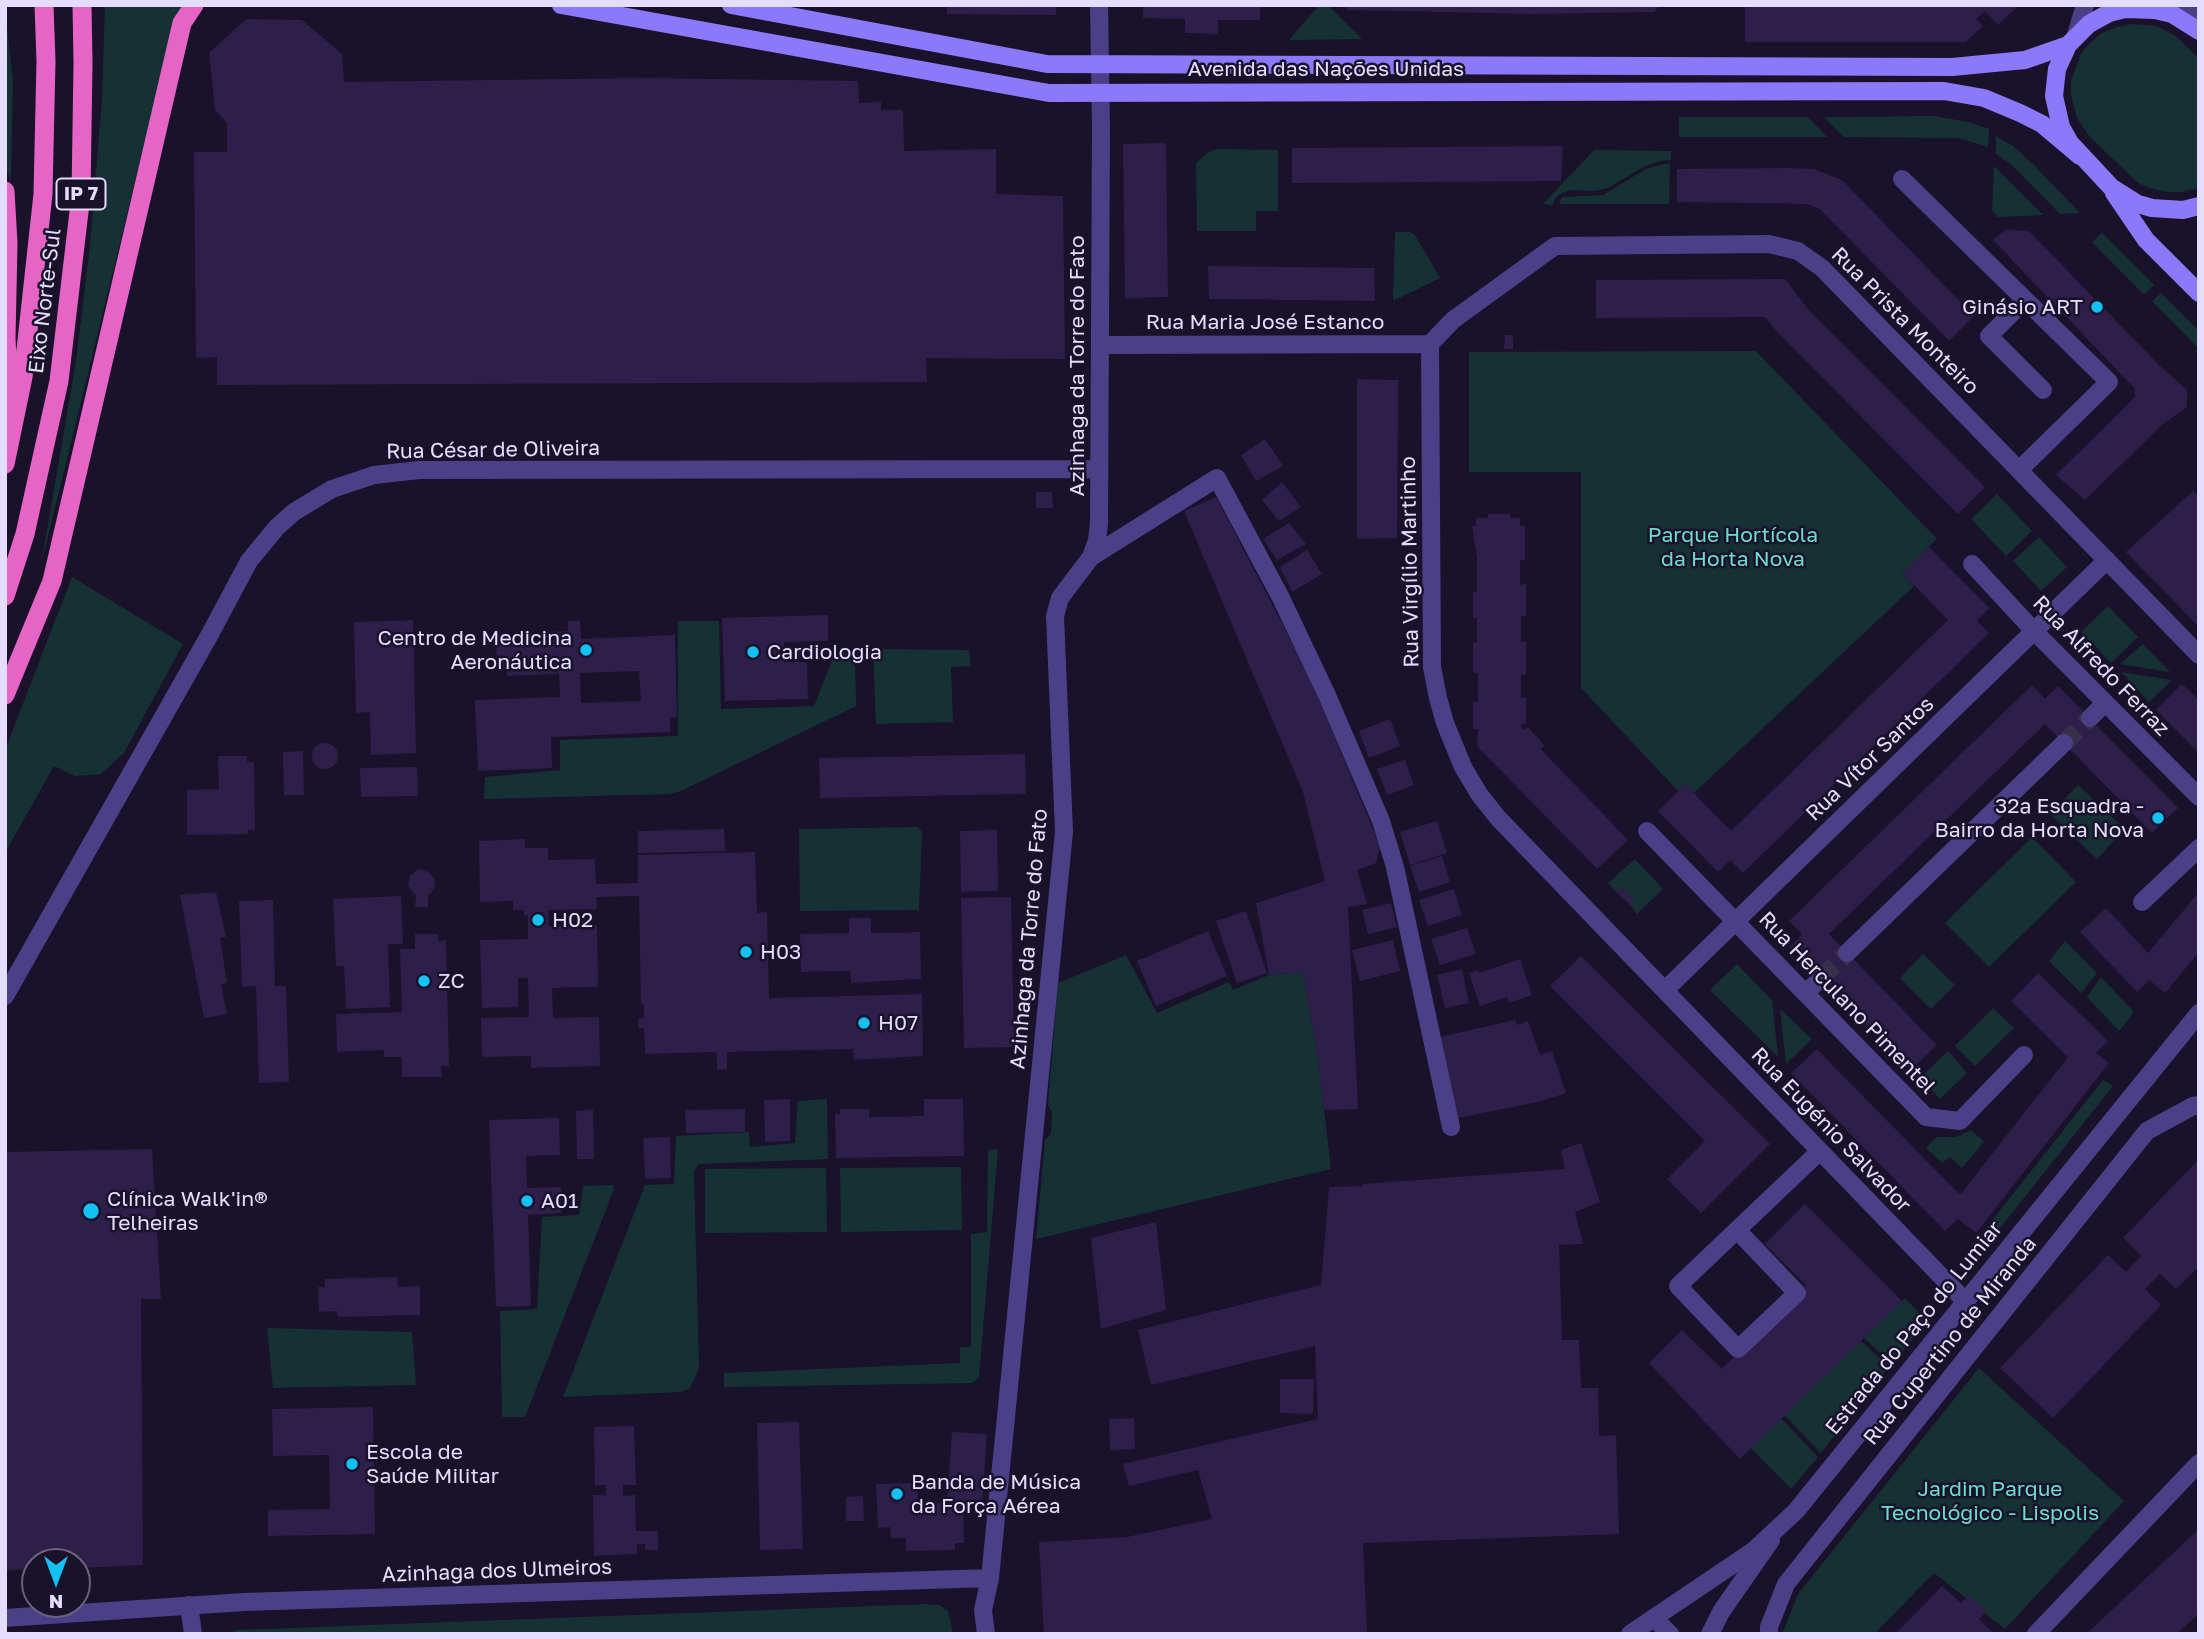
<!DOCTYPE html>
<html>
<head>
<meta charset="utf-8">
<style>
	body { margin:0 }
	#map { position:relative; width:2204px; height:1639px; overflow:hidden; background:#19122a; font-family:"Golos Text",sans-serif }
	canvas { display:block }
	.frame { position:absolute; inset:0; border:7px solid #e5ddfd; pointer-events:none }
	.north { position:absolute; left:21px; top:1548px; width:70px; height:70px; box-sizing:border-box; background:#19122a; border:2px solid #6b637e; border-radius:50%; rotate:180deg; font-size:19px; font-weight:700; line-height:28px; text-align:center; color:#e5ddfd }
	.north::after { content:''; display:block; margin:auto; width:24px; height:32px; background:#13c1f4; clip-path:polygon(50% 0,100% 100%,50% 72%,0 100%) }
</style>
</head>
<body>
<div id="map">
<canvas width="2204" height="1639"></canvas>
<div class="frame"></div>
<div class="north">N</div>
</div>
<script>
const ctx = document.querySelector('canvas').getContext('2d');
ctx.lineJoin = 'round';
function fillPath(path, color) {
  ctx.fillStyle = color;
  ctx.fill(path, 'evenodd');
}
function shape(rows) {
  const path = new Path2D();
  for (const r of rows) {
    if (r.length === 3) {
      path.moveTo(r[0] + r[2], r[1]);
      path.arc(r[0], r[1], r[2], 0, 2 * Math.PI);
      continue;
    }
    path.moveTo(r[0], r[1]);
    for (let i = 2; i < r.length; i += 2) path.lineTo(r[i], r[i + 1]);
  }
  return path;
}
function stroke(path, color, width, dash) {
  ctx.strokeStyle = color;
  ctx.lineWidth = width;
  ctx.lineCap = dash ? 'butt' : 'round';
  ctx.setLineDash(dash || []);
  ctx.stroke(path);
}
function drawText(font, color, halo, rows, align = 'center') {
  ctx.font = font + ' "Golos Text",sans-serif';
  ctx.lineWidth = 5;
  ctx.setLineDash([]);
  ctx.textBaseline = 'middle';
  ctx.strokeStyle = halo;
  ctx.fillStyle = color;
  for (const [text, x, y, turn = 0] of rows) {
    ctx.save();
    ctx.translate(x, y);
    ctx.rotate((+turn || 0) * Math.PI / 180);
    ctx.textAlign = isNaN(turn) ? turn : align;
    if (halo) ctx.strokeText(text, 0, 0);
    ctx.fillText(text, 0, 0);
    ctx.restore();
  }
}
fillPath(shape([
	[105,5,184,5,173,26,41,565,76,361,90,246,102,99],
	[1319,5,1328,5,1362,39,1289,40],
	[5,11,13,80,11,182,5,163],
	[2132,24,2157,26,2176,36,2199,59,2199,187,2195,189,2181,192,2167,192,2150,188,2138,183,2090,137,2077,118,2071,95,2071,80,2081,54,2089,44,2102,33,2117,27],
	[1934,116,1968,122,1989,129,1988,147,1959,138,1844,137,1824,117],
	[1679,117,1808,117,1827,137,1679,137],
	[1996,136,2013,146,2032,163,2080,213,2060,214,2012,165,1996,154],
	[1218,149,1278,150,1278,211,1256,211,1256,231,1197,231,1196,163,1208,152],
	[1594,150,1671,151,1671,160,1660,161,1643,167,1608,188,1594,191,1571,190,1562,193,1555,198,1553,205,1543,204],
	[1664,164,1670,164,1669,204,1559,204,1562,197,1603,195,1646,169],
	[1994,166,2043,215,1998,217,1992,211],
	[1395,232,1410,232,1415,235,1440,278,1393,301],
	[2102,233,2154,285,2144,295,2092,242],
	[2161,293,2199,331,2199,349,2152,301],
	[1756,351,1937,539,1902,573,1914,586,1694,793,1685,784,1678,791,1581,688,1581,472,1469,472,1469,352],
	[1997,494,2032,531,2006,556,1971,519],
	[2039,537,2067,567,2041,591,2013,561],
	[72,577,183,644,124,753,101,774,75,776,54,766,5,853,5,750],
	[2108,606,2138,637,2111,663,2081,632],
	[678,621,719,621,721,709,814,706,835,653,855,653,856,706,681,791,669,794,484,799,485,777,560,770,560,740,678,736],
	[2143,644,2170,672,2120,664],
	[873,649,969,650,971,666,951,667,953,722,876,724],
	[2121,672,2172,680,2149,702],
	[2078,785,2125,829,2097,859,2050,814],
	[917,827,922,832,919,910,800,911,799,829],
	[2032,837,2076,882,1989,967,1945,923],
	[1635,859,1663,889,1637,914,1630,905,1634,901,1622,888,1616,892,1608,883],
	[2065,941,2097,973,2081,993,2049,961],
	[1923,954,1955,985,1931,1009,1900,978],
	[1126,955,1157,1013,1229,982,1233,990,1269,975,1303,972,1318,1059,1331,1169,1036,1239,1045,1140,1051,1134,1052,1112,1048,1106,1058,983],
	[1737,964,1772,1000,1778,1057,1710,990],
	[2101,977,2134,1012,2119,1031,2087,997],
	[1993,1008,2014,1028,1975,1066,1955,1046],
	[1780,1009,1812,1039,1786,1064],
	[1948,1051,1967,1073,1940,1099,1920,1078],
	[2103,1080,2113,1086,1977,1257,1960,1261],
	[827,1099,828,1159,698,1164,694,1172,699,1368,690,1388,681,1392,563,1397,645,1185,674,1184,676,1136,749,1132,750,1147,795,1143,798,1101],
	[1971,1130,1984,1142,1962,1168,1950,1157,1942,1163,1926,1148,1936,1137,1956,1137],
	[998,1149,979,1377,972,1383,724,1387,724,1373,960,1363,960,1347,971,1347,971,1234,987,1232,988,1150],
	[961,1167,962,1230,841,1232,840,1168],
	[826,1168,827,1232,705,1233,705,1169],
	[613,1185,614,1189,525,1417,502,1417,500,1311,537,1309,542,1217,579,1215,583,1186],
	[1905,1298,1927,1321,1892,1364,1864,1338],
	[267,1328,412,1332,416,1385,273,1388],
	[1861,1341,1889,1367,1821,1453,1784,1415],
	[1979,1368,2124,1501,2005,1629,1934,1573,1874,1634,1782,1634,1798,1594],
	[1781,1418,1818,1457,1791,1489,1751,1448],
	[927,1604,939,1605,948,1611,953,1634,228,1634,237,1630]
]), '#163134');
fillPath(shape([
	[947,5,1056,5,1056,15,947,14],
	[1143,5,1260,5,1260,20,1218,20,1218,34,1185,33,1185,19,1143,18],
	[1343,5,1660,5,1654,12,1533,14,1348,10],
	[1745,5,2019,5,1998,25,1985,11,1976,19,1983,26,1966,42,1745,42],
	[246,19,302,20,342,54,344,82,644,78,858,81,859,103,881,102,881,110,903,110,904,151,996,149,996,194,1063,196,1065,359,926,358,927,382,217,385,217,357,196,358,194,152,227,152,227,123,215,110,209,53],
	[1166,143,1168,297,1125,298,1123,144],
	[1563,146,1561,181,1292,183,1292,148],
	[1790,168,1814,169,1842,180,1974,316,1949,341,1820,209,1807,204,1677,202,1677,169],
	[2005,230,2029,231,2160,366,2187,390,2187,407,2162,425,2085,500,2056,475,2135,397,2135,389,1993,240],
	[1208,266,1374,268,1375,301,1209,299],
	[1785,279,1807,308,1985,487,1958,514,1780,335,1765,317,1596,318,1596,280],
	[1505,335,1513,335,1513,349,1504,349],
	[1357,379,1398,380,1397,538,1357,539],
	[1265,439,1283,466,1256,481,1241,455],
	[1282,482,1301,507,1279,521,1262,500],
	[2193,491,2199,496,2199,627,2126,552],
	[1036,492,1052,492,1053,508,1036,508],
	[1216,497,1308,673,1380,846,1376,863,1357,870,1367,904,1348,907,1358,1109,1324,1110,1318,1059,1303,972,1269,975,1256,903,1325,881,1303,792,1184,511],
	[1488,514,1510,514,1510,518,1520,518,1520,526,1525,526,1525,560,1520,560,1520,585,1526,584,1526,616,1521,616,1521,642,1526,642,1526,675,1521,675,1521,698,1526,698,1526,724,1521,724,1521,726,1524,730,1528,727,1545,746,1541,749,1556,765,1628,840,1597,869,1477,746,1478,729,1473,729,1473,702,1478,702,1478,673,1473,673,1473,643,1477,643,1477,618,1473,618,1473,592,1477,592,1477,558,1472,526,1476,526,1476,518,1488,518],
	[1289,523,1306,544,1277,560,1263,539],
	[1929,547,1989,608,1977,621,1989,633,1743,873,1730,860,1718,872,1658,811,1685,784,1731,831,1839,726,1948,620,1902,573],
	[1307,550,1322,574,1292,592,1280,567],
	[828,615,828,641,784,642,784,662,807,662,808,699,725,701,722,618],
	[413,620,416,753,371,755,370,712,356,713,354,622],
	[568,621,580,621,581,639,675,635,677,717,670,717,670,732,551,737,552,768,478,771,475,700,560,697,559,674,507,676,507,668,497,668,496,642,538,640,538,632,568,631],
	[639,671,641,701,581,703,580,673],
	[2182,684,2199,700,2199,753,2156,710],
	[2032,685,2045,699,2058,686,2178,808,2152,833,2045,724,1829,934,1937,1045,1911,1070,1790,947,1802,934,1789,921],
	[1390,719,1400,746,1369,758,1359,731],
	[325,756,13],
	[303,751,304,795,284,795,283,752],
	[1025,754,1026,794,820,798,819,758],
	[218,756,247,756,247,762,254,762,255,830,248,830,248,834,187,835,187,790,219,789],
	[1405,760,1414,785,1387,795,1377,769],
	[417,767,418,796,361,797,360,768],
	[1437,821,1447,853,1410,865,1400,832],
	[724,829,725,851,638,853,638,831],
	[997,830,998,891,961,892,960,831],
	[525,839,525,848,548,848,548,860,595,859,596,884,638,883,638,855,755,852,757,913,767,912,769,998,922,994,923,1056,854,1060,853,1049,727,1052,727,1069,717,1070,717,1052,645,1054,644,1028,638,1028,638,1019,644,1018,644,1004,641,1004,639,896,596,897,597,909,548,910,549,926,597,925,598,987,552,988,553,1018,599,1017,600,1066,531,1068,531,1056,482,1057,481,1018,529,1017,528,978,518,978,518,1007,482,1008,480,940,528,939,528,915,524,915,524,910,513,910,513,901,480,902,479,841],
	[1442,856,1450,882,1419,892,1410,866],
	[421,869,430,873,435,880,434,889,428,896,428,907,415,907,416,896,408,886,410,876,417,870],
	[1621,887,1634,901,1630,905,1616,892],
	[1454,889,1462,915,1428,926,1419,900],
	[216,892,226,937,220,938,227,983,221,984,227,1014,204,1018,180,895],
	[2199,892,2199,952,2165,993,2149,980,2137,992,2080,932,2106,908,2148,953],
	[401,896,403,944,388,944,390,1007,346,1009,344,966,336,966,333,899],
	[1011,897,1014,1047,964,1048,961,898],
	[273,900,275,986,286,986,289,1082,259,1083,256,986,242,987,239,901],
	[1391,903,1397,927,1368,934,1362,910],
	[1246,911,1267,973,1237,983,1216,921],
	[849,918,871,918,871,933,920,932,921,979,851,983,850,971,801,972,800,934,849,933],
	[1467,928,1476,954,1440,965,1431,939],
	[1208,931,1227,976,1156,1006,1137,961],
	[415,934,438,934,438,941,446,940,449,1066,441,1066,442,1077,402,1077,402,1057,384,1057,384,1050,337,1052,336,1014,402,1012,400,949,415,949],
	[1393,940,1400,971,1360,981,1352,950],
	[1581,956,1770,1144,1701,1213,1667,1179,1705,1141,1550,986],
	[1520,959,1532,995,1509,1003,1507,997,1480,1006,1469,973,1478,970,1479,973],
	[1462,969,1469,1003,1445,1008,1437,975],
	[2038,973,2108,1041,2096,1053,2109,1063,1976,1233,1958,1219,1945,1231,1791,1073,1817,1049,1960,1195,2068,1057,2011,1001],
	[1515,1020,1517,1025,1528,1021,1540,1055,1552,1051,1566,1093,1542,1101,1458,1118,1440,1037],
	[790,1099,790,1141,765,1142,764,1100],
	[924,1099,963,1099,964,1156,836,1158,835,1114,840,1114,840,1109,869,1109,869,1117,924,1116],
	[745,1109,745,1132,686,1133,685,1110],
	[593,1110,594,1159,577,1159,576,1111],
	[559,1118,560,1155,526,1156,527,1188,561,1187,561,1213,528,1215,531,1306,496,1307,489,1120],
	[670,1137,671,1178,645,1179,643,1138],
	[1581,1143,1600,1202,1575,1212,1583,1244,1559,1245,1562,1340,1579,1340,1581,1388,1598,1388,1599,1436,1616,1435,1619,1534,1363,1543,1367,1634,1044,1634,1039,1542,1127,1537,1212,1519,1198,1470,1129,1486,1123,1464,1318,1419,1315,1346,1151,1385,1138,1330,1321,1285,1329,1187,1363,1186,1363,1184,1565,1169,1561,1150],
	[152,1149,161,1299,141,1299,143,1565,77,1568,77,1562,35,1562,35,1569,5,1570,5,1152],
	[2199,1159,2199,1266,2176,1289,2160,1274,2145,1289,2161,1305,2053,1418,2000,1368,2108,1255,2126,1272,2141,1256,2123,1238],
	[1805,1204,1902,1301,1740,1459,1649,1363,1682,1330,1722,1369,1806,1285,1765,1244],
	[1156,1222,1166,1310,1101,1329,1091,1238],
	[397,1277,398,1287,420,1286,420,1315,338,1317,337,1311,319,1312,318,1287,325,1287,325,1279],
	[1280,1379,1314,1379,1313,1414,1280,1413],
	[373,1407,375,1534,268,1536,268,1510,330,1509,329,1455,273,1456,272,1409],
	[1134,1418,1135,1449,1110,1450,1109,1419],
	[799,1422,803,1549,760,1550,757,1423],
	[634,1426,636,1485,623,1485,623,1496,635,1495,636,1531,658,1531,658,1550,645,1550,645,1544,637,1544,637,1554,594,1556,593,1495,606,1495,606,1485,595,1485,594,1427],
	[952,1432,987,1434,982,1505,968,1504,968,1508,963,1508,964,1543,955,1543,955,1550,906,1551,906,1538,891,1538,890,1527,878,1528,876,1484,917,1483,918,1504,947,1503],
	[863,1496,864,1521,846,1521,846,1497],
	[2199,1529,2199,1613,2177,1634,2086,1634],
	[1942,1586,1961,1603,1969,1595,1987,1611,1979,1619,1994,1634,1895,1634]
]), '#2d1f4a');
stroke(shape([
	[2064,743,2090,718],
	[1821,978,1847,953]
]), '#38304a', 18, [18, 9]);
stroke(shape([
	[1902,179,2109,382,2019,470],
	[2025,300,1989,336,2043,390],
	[1430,344,1432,667,1438,698,1445,723,1463,767,1479,794,1498,818,1965,1301],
	[1430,344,1453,320,1555,246,1769,244,1798,251,1822,268,2199,655],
	[1100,345,1430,344],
	[1091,557,1217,478,1281,598,1326,693,1381,821,1395,867,1451,1127],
	[1972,564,2034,631,2199,797],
	[2090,718,2105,703],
	[1647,831,1926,1117,1960,1121,2024,1055],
	[2142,902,2199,848],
	[1847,953,2064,743],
	[1665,990,2107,560],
	[1806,993,1821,978],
	[5,996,209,636,249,561,277,527,294,512,332,489,374,475,419,470,1099,469],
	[1737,1230,1797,1293,1738,1349,1678,1286,1820,1151],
	[189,1605,193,1634],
	[5,1618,244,1602,990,1578],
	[1654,1618,1670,1634],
	[986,1634,983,1610,990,1578,1064,832,1055,616,1060,598,1091,557,1097,540,1099,523,1101,128,1099,5],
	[1710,1634,1721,1612,1771,1540],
	[1769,1634,1769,1627,1786,1584,2147,1131,2193,1106,2199,1105],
	[2036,1634,2199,1463]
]), '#4b4087', 18);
stroke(shape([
	[2185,5,2198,30],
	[2075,38,2085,5],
	[1630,1634,1753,1551,1796,1511,2199,1013]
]), '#4b4087', 18);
stroke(shape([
	[561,5,1049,93,1944,91,1984,98,2020,113,2042,124,2080,156],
	[731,5,1047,64,1952,67,2025,60,2068,45],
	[2199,31,2172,14,2155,10,2125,9,2109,13,2089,24,2068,45,2057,69,2054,96,2061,127,2070,143,2111,187,2138,204,2152,208,2183,210,2199,206],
	[2114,193,2146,240,2199,293]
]), '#8c79f9', 18);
stroke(shape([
	[5,191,8,243,6,339,10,410],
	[5,464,23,377,43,194,46,61,44,5],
	[5,596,25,534,59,381,81,195,83,63,82,5],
	[5,695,52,581,182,23,194,5]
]), '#e664c6', 19);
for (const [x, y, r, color] of [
	[2097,307,7,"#13c1f4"],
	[586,650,7,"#13c1f4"],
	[753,652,7,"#13c1f4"],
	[2158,818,7,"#13c1f4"],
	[538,920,7,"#13c1f4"],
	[746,952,7,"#13c1f4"],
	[424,981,7,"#13c1f4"],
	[864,1023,7,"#13c1f4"],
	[527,1201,7,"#13c1f4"],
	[91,1211,9,"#13c1f4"],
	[352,1464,7,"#13c1f4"],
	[897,1494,7,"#13c1f4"]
]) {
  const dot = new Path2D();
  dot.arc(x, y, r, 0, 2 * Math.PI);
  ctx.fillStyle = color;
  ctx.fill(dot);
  stroke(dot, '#19122a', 2.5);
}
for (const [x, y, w] of [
	[81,194,49]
]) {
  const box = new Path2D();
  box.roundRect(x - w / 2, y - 15.5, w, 31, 5);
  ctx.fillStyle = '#19122a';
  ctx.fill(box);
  stroke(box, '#e5ddfd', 2);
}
drawText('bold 19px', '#e5ddfd', null, [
	["IP 7",81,194]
]);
drawText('21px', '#e5ddfd', '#19122a', [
	["Avenida das Nações Unidas",1326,69],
	["Eixo Norte-Sul",45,301,-83],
	["Rua Prista Monteiro",1905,321,45],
	["Rua Maria José Estanco",1265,322],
	["Azinhaga da Torre do Fato",1077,366,-90],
	["Rua César de Oliveira",493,450,-1],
	["Rua Virgílio Martinho",1410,562,-91],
	["Rua Alfredo Ferraz",2101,666,46],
	["Rua Vítor Santos",1870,759,-44],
	["Azinhaga da Torre do Fato",1029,939,-85],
	["Rua Herculano Pimentel",1847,1003,46],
	["Rua Eugénio Salvador",1831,1130,46],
	["Estrada do Paço do Lumiar",1914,1328,-51],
	["Rua Cupertino de Miranda",1950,1341,-51],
	["Azinhaga dos Ulmeiros",497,1571,-2]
]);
drawText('21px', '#e5ddfd', '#19122a', [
	["Ginásio ART",2083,307,"right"],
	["Centro de Medicina",572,638,"right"],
	["Aeronáutica",572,662,"right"],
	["Cardiologia",767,652],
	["32ª Esquadra -",2144,806,"right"],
	["Bairro da Horta Nova",2144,830,"right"],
	["H02",552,920],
	["H03",760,952],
	["ZC",438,981],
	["H07",878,1023],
	["Clínica Walk'in®",107,1199],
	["Telheiras",107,1223],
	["A01",541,1201],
	["Escola de",366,1452],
	["Saúde Militar",366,1476],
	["Banda de Música",911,1482],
	["da Força Aérea",911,1506]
], 'left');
drawText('21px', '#6bdccd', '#19122a', [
	["Parque Hortícola",1733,535],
	["da Horta Nova",1733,559],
	["Jardim Parque",1990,1489],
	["Tecnológico - Lispolis",1990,1513]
]);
</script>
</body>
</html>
